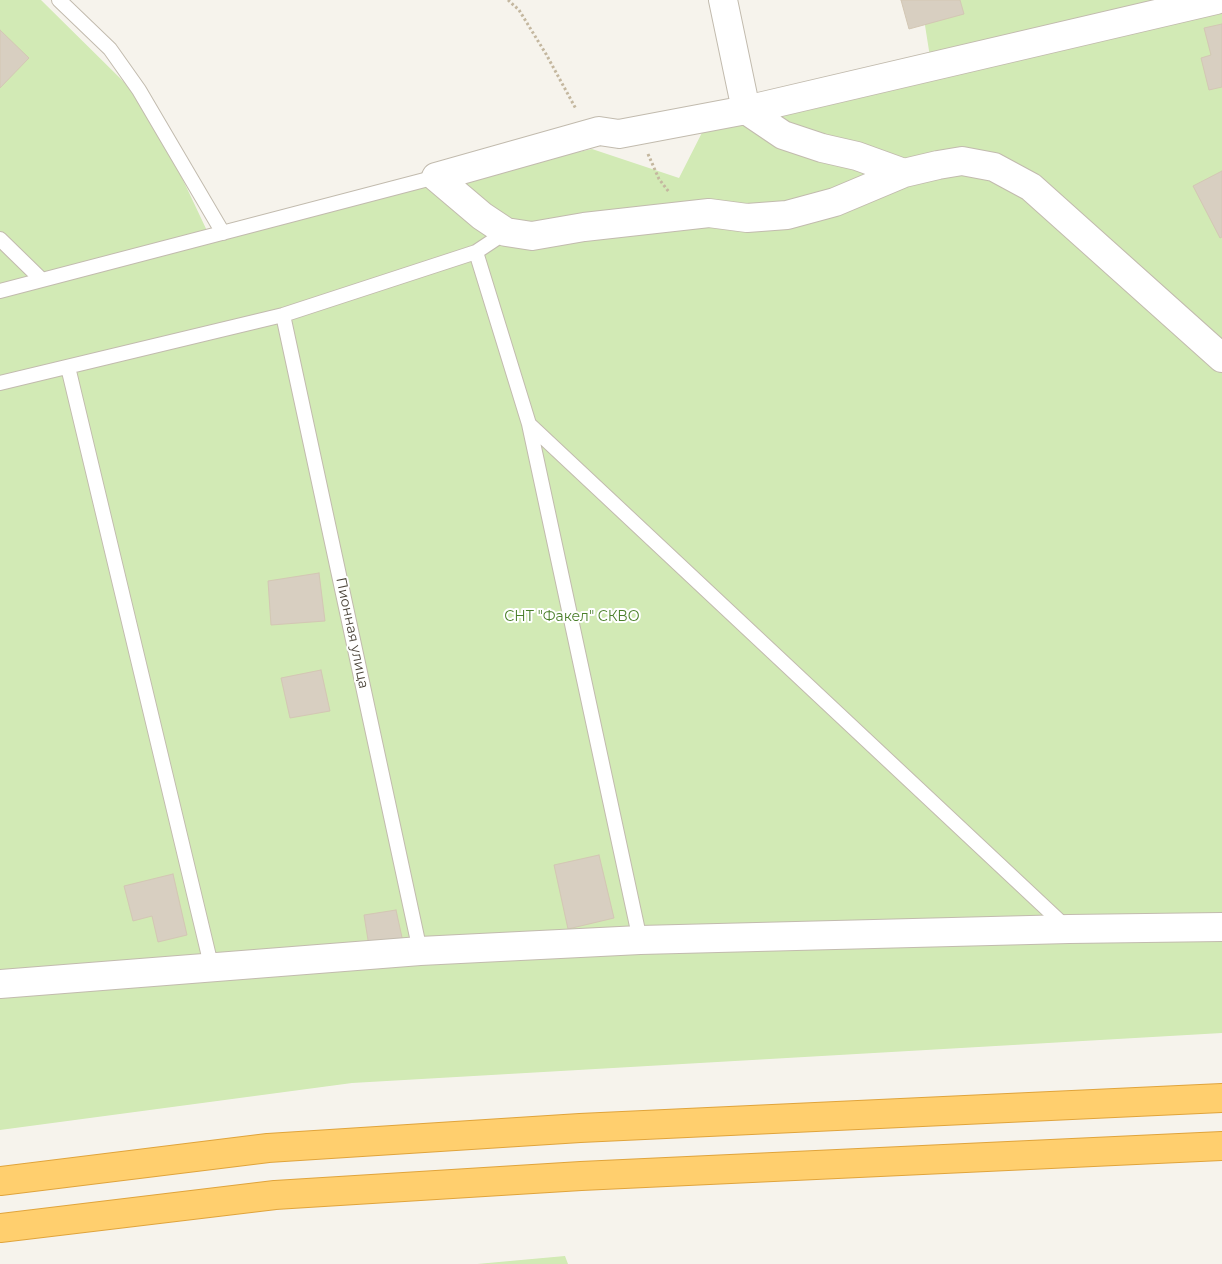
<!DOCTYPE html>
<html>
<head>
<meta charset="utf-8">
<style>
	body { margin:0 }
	canvas { display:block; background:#f6f3ec }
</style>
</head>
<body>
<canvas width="1222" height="1264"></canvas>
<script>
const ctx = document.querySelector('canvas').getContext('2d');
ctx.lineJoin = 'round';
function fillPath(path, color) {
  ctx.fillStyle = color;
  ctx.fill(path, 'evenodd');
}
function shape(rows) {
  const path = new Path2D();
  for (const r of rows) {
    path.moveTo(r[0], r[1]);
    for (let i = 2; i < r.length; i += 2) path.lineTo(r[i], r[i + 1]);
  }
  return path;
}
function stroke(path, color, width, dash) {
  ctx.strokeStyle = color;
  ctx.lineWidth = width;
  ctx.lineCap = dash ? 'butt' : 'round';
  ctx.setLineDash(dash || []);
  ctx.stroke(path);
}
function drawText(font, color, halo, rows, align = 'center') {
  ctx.font = font + ' Montserrat,sans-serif';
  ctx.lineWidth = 4;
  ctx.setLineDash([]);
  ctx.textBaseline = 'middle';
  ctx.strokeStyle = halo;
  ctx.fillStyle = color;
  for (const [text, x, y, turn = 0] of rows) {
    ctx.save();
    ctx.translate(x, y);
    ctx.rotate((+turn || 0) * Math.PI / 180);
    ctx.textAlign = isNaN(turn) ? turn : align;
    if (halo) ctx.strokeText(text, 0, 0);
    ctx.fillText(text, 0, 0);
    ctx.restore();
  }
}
fillPath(shape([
	[0,0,41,0,124,82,158,127,209,235,592,149,679,178,716,105,930,57,921,0,1222,0,1222,1033,352,1083,0,1130],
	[565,1256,568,1264,477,1264]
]), '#d2eab5');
const building = shape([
	[901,0,960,0,964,14,909,29,901,0],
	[1222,24,1222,87,1209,90,1201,58,1211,55,1204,28,1222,24],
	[0,30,29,58,0,88,0,30],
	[1222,171,1222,237,1220,238,1193,186,1222,171],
	[319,573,325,621,271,625,268,581,319,573],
	[321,670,330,711,290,718,281,678,321,670],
	[599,855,614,918,568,929,554,865,599,855],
	[173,874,187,935,158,942,152,916,133,921,124,886,173,874],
	[396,910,403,942,369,946,364,915,396,910]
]);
fillPath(building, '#d8cfc1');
stroke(building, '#d3c7b4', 1);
const lane = shape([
	[59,0,110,49,139,90,223,233],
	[0,239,42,280],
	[476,252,529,424,640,940],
	[0,291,436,177],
	[283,315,420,951],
	[68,367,212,969],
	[0,383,283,315,476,252,506,232],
	[529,424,1067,928]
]);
const street = shape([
	[723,0,746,110,783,135,822,148,857,156,904,173],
	[436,177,482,216,506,232,532,236,584,227,709,213,747,218,787,215,835,202,904,173,938,165,962,161,994,167,1031,187,1222,358],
	[436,177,599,131,619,134,746,110,1216,0],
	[0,984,420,951,640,940,1069,929,1222,927]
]);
const highway = shape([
	[0,1181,268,1148,580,1128,1222,1098],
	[0,1228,275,1195,581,1176,1222,1146]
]);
stroke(lane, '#c2bbae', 16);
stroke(street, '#c2bbae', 30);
stroke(highway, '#e0a43c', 30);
stroke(shape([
	[508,0,519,10,546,54,576,109],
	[648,154,659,179,669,192]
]), '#c4b79f', 3, [2.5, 2.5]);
stroke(lane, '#fff', 14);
stroke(street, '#fff', 28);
stroke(highway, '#ffcf6e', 28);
drawText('14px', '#4a7f2a', '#fff', [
	["СНТ \"Факел\" СКВО",572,617]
]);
drawText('14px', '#4b4439', '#fff', [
	["Пионная улица",352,633,78]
]);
</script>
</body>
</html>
